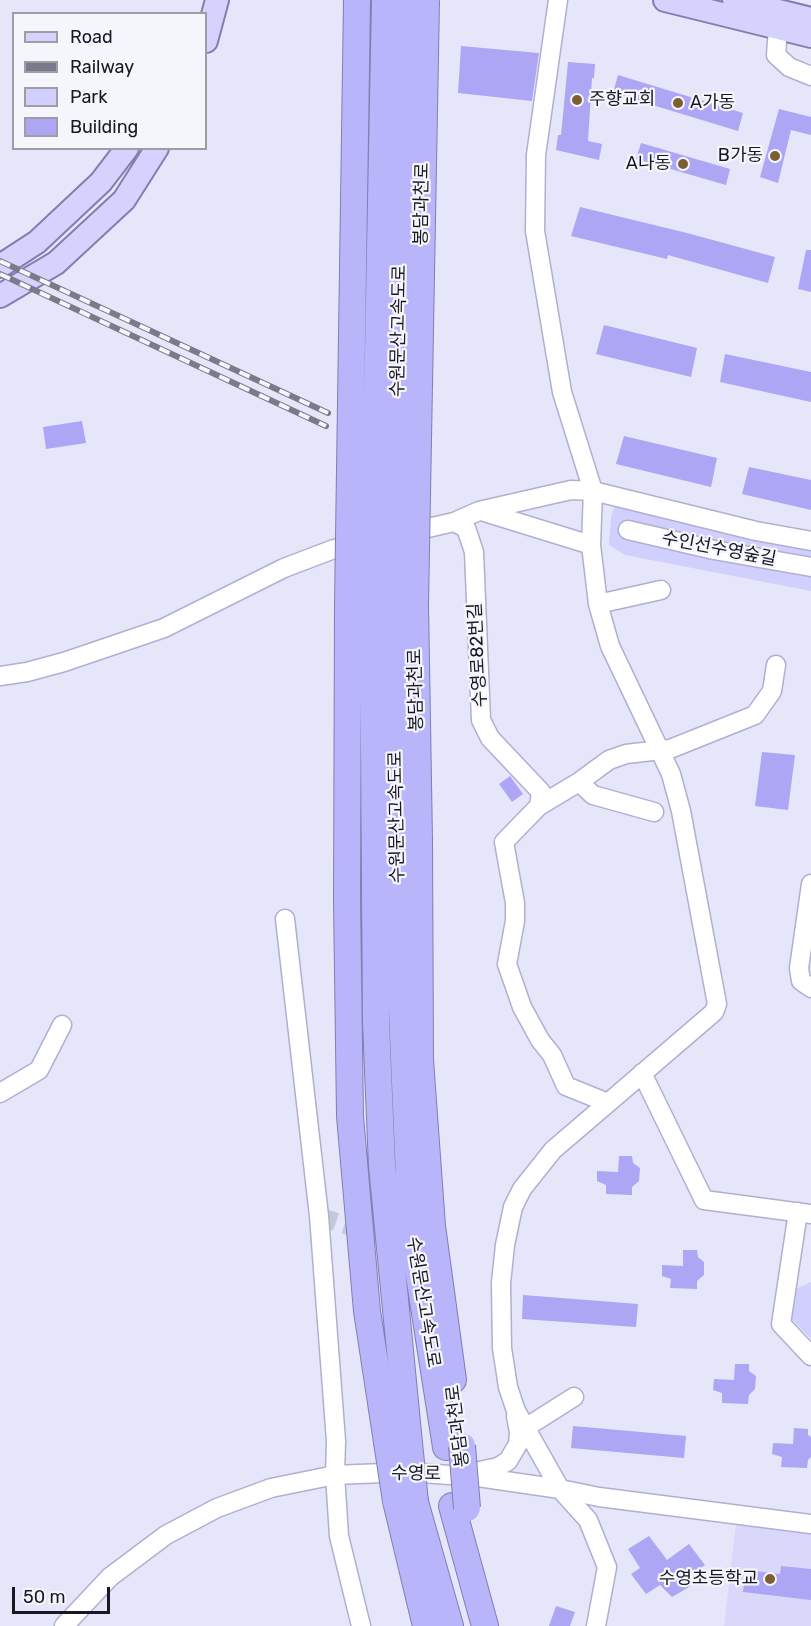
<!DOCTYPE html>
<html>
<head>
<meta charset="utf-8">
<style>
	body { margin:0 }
	#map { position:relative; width:811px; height:1626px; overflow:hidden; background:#e6e6fb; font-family:Rubik,sans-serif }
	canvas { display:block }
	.legend { position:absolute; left:12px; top:12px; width:195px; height:138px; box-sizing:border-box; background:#f5f5fc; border:2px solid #9d9da6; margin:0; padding:8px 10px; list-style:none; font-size:18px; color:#181824 }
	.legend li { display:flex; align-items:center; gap:12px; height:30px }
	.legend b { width:30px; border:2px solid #9d9da6 }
	.scale { position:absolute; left:12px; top:1587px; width:98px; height:27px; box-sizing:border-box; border:3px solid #181824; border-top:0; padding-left:8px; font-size:18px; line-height:21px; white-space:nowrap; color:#181824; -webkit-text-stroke:4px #f5f5fc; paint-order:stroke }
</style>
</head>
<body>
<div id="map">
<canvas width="811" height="1626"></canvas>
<ul class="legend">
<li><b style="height:8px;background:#d5d3fd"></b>Road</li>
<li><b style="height:8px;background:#7a7a8a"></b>Railway</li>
<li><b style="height:16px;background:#d1cffd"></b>Park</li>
<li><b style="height:16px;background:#aca6f4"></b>Building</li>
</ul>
<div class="scale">50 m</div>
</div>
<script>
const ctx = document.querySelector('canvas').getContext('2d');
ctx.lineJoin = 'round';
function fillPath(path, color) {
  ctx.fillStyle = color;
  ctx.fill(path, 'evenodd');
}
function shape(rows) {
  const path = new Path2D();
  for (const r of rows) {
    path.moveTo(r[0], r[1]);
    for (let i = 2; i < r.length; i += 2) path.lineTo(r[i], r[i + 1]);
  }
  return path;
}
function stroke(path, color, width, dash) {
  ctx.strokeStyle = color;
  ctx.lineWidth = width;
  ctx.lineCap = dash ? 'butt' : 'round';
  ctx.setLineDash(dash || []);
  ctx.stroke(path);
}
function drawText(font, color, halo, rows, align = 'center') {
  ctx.font = font + ' Rubik,"Noto Sans KR",sans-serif';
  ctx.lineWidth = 4.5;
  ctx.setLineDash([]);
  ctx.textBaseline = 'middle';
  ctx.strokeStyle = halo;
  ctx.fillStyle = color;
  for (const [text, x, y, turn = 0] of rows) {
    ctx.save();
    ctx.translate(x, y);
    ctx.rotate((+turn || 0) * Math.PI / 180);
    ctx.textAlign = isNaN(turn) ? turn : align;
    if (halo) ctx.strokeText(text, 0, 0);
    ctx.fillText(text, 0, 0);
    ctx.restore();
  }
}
fillPath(shape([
	[736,1523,811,1532,811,1626,724,1626]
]), '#d9d8fa');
fillPath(shape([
	[616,502,811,547,811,591,625,555,609,545,611,517],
	[811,1282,811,1339,788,1315,791,1291]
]), '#d1cffd');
fillPath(shape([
	[461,46,539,53,532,101,458,93],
	[568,62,595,64,594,78,592,78,588,141,602,144,599,160,556,150,558,135,561,135],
	[618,75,743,113,738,131,613,93],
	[779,109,811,117,811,135,791,130,778,183,760,177],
	[641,143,730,169,726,185,636,159],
	[580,207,687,233,775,257,768,283,668,255,667,259,571,236],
	[806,250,811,250,811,292,798,289],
	[604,325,697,348,691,377,596,354],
	[725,354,811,372,811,402,720,382],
	[82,421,86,443,46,449,43,427],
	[624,436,717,458,711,487,616,464],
	[749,467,811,480,811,510,742,494],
	[762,752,795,755,788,810,755,806],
	[510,776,523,794,512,802,499,784],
	[619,1156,632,1156,633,1163,640,1168,639,1181,632,1187,632,1195,606,1194,606,1185,597,1181,597,1171,618,1172],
	[683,1250,697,1250,698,1257,704,1262,704,1275,697,1281,697,1289,670,1288,671,1279,662,1276,662,1265,683,1266],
	[523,1295,638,1304,636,1327,522,1319],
	[735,1364,749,1364,749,1371,756,1376,755,1389,749,1395,748,1404,722,1403,722,1393,713,1390,714,1379,734,1380],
	[573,1426,686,1436,684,1458,571,1448],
	[794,1428,808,1429,808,1435,811,1437,811,1457,808,1460,807,1468,781,1467,782,1457,772,1454,773,1443,793,1444],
	[649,1536,667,1560,689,1544,705,1565,687,1577,691,1586,672,1597,660,1585,646,1594,631,1574,640,1568,628,1549],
	[781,1566,811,1569,811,1600,743,1592,746,1570,780,1574],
	[556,1606,575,1612,570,1626,549,1626]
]), '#aca6f4');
stroke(shape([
	[319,1216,400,1244]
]), '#c7c7db', 18, [18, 9]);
const minor = shape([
	[558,0,536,155,535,231,562,392,593,491,756,531,811,541],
	[778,28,776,55,789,67,811,76],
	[481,511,591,545],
	[628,530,714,550,811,567],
	[406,533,454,522],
	[598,604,661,590],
	[0,676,27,672,64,662,164,628,284,568,334,549,359,544],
	[579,782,593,795,654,812],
	[539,806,579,782,609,760,626,754,670,749,755,715,772,691,776,665],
	[811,884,799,968,801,981,811,988],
	[285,919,319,1216,336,1441,335,1475,339,1536,361,1626],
	[642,1073,704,1200,811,1214],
	[0,1093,39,1070,62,1025],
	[798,1212,781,1324,811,1356],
	[525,1428,574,1397],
	[475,1472,498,1467,508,1461,518,1444,519,1432,516,1416],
	[64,1626,110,1577,166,1535,217,1508,271,1488,335,1475,407,1472,478,1477,560,1489,599,1497,811,1524],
	[596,1626,607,1567,588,1520,560,1489,516,1411,508,1387,502,1348,501,1283,505,1245,513,1207,522,1189,553,1150,608,1103,566,1086,552,1055,540,1040,522,1007,507,964,515,921,515,903,504,842,539,806,541,792,490,738,481,720,474,552,466,528,454,522,479,511,571,490,593,491,591,545,598,604,610,646,671,774,681,811,717,1004,714,1012,608,1103]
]);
const major = shape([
	[665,0,811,36],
	[734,0,811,19],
	[206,41,217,0],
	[0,266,37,242,101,182,127,148],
	[0,296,56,263,124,200,157,148]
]);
const highway = shape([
	[348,604,347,901,350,1116,367,1311,387,1442],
	[373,604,376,1023,382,1166,409,1443],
	[415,604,419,840,420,1060,432,1226,453,1380],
	[393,605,400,963,411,1224,446,1447],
	[396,1501,426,1626],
	[415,1502,450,1626],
	[452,1506,485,1626]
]);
stroke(minor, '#b0afd1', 21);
stroke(major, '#817eb0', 26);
stroke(highway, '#817eb0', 28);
stroke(minor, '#fff', 18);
stroke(major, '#d5d3fd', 22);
stroke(highway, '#b9b5fb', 26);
const rail = shape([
	[0,261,328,413],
	[0,274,326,426]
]);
stroke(rail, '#7a7a8a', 6);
stroke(rail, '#f5f5fc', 4, [11]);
const highwayBridge = shape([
	[348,604,357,0],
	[373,604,385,0],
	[415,604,426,0],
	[393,605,406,0],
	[387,1442,396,1501],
	[409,1443,415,1502],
	[462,1446,467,1508]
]);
stroke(highwayBridge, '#817eb0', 28, []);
stroke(highwayBridge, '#b9b5fb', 26);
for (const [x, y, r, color] of [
	[577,100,6,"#7b5e32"],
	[678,103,6,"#7b5e32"],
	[775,156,6,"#7b5e32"],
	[683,164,6,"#7b5e32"],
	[770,1579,6,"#7b5e32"]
]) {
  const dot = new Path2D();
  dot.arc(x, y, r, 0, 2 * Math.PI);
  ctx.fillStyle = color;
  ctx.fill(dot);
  stroke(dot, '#f5f5fc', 2);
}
drawText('18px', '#181824', '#f5f5fc', [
	["주향교회",589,100,"left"],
	["A가동",690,103,"left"],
	["B가동",763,156],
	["A나동",671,164],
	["수영초등학교",758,1579]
], 'right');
drawText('18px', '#181824', '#f5f5fc', [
	["봉담과천로",422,204,-89],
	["수원문산고속도로",399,331,-89],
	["수인선수영숲길",719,549,11],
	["수영로82번길",478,655,-93],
	["봉담과천로",416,690,-91],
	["수원문산고속도로",397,817,-91],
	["수원문산고속도로",423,1302,81],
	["봉담과천로",458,1426,-97],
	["수영로",416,1474,1]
]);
</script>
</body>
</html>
